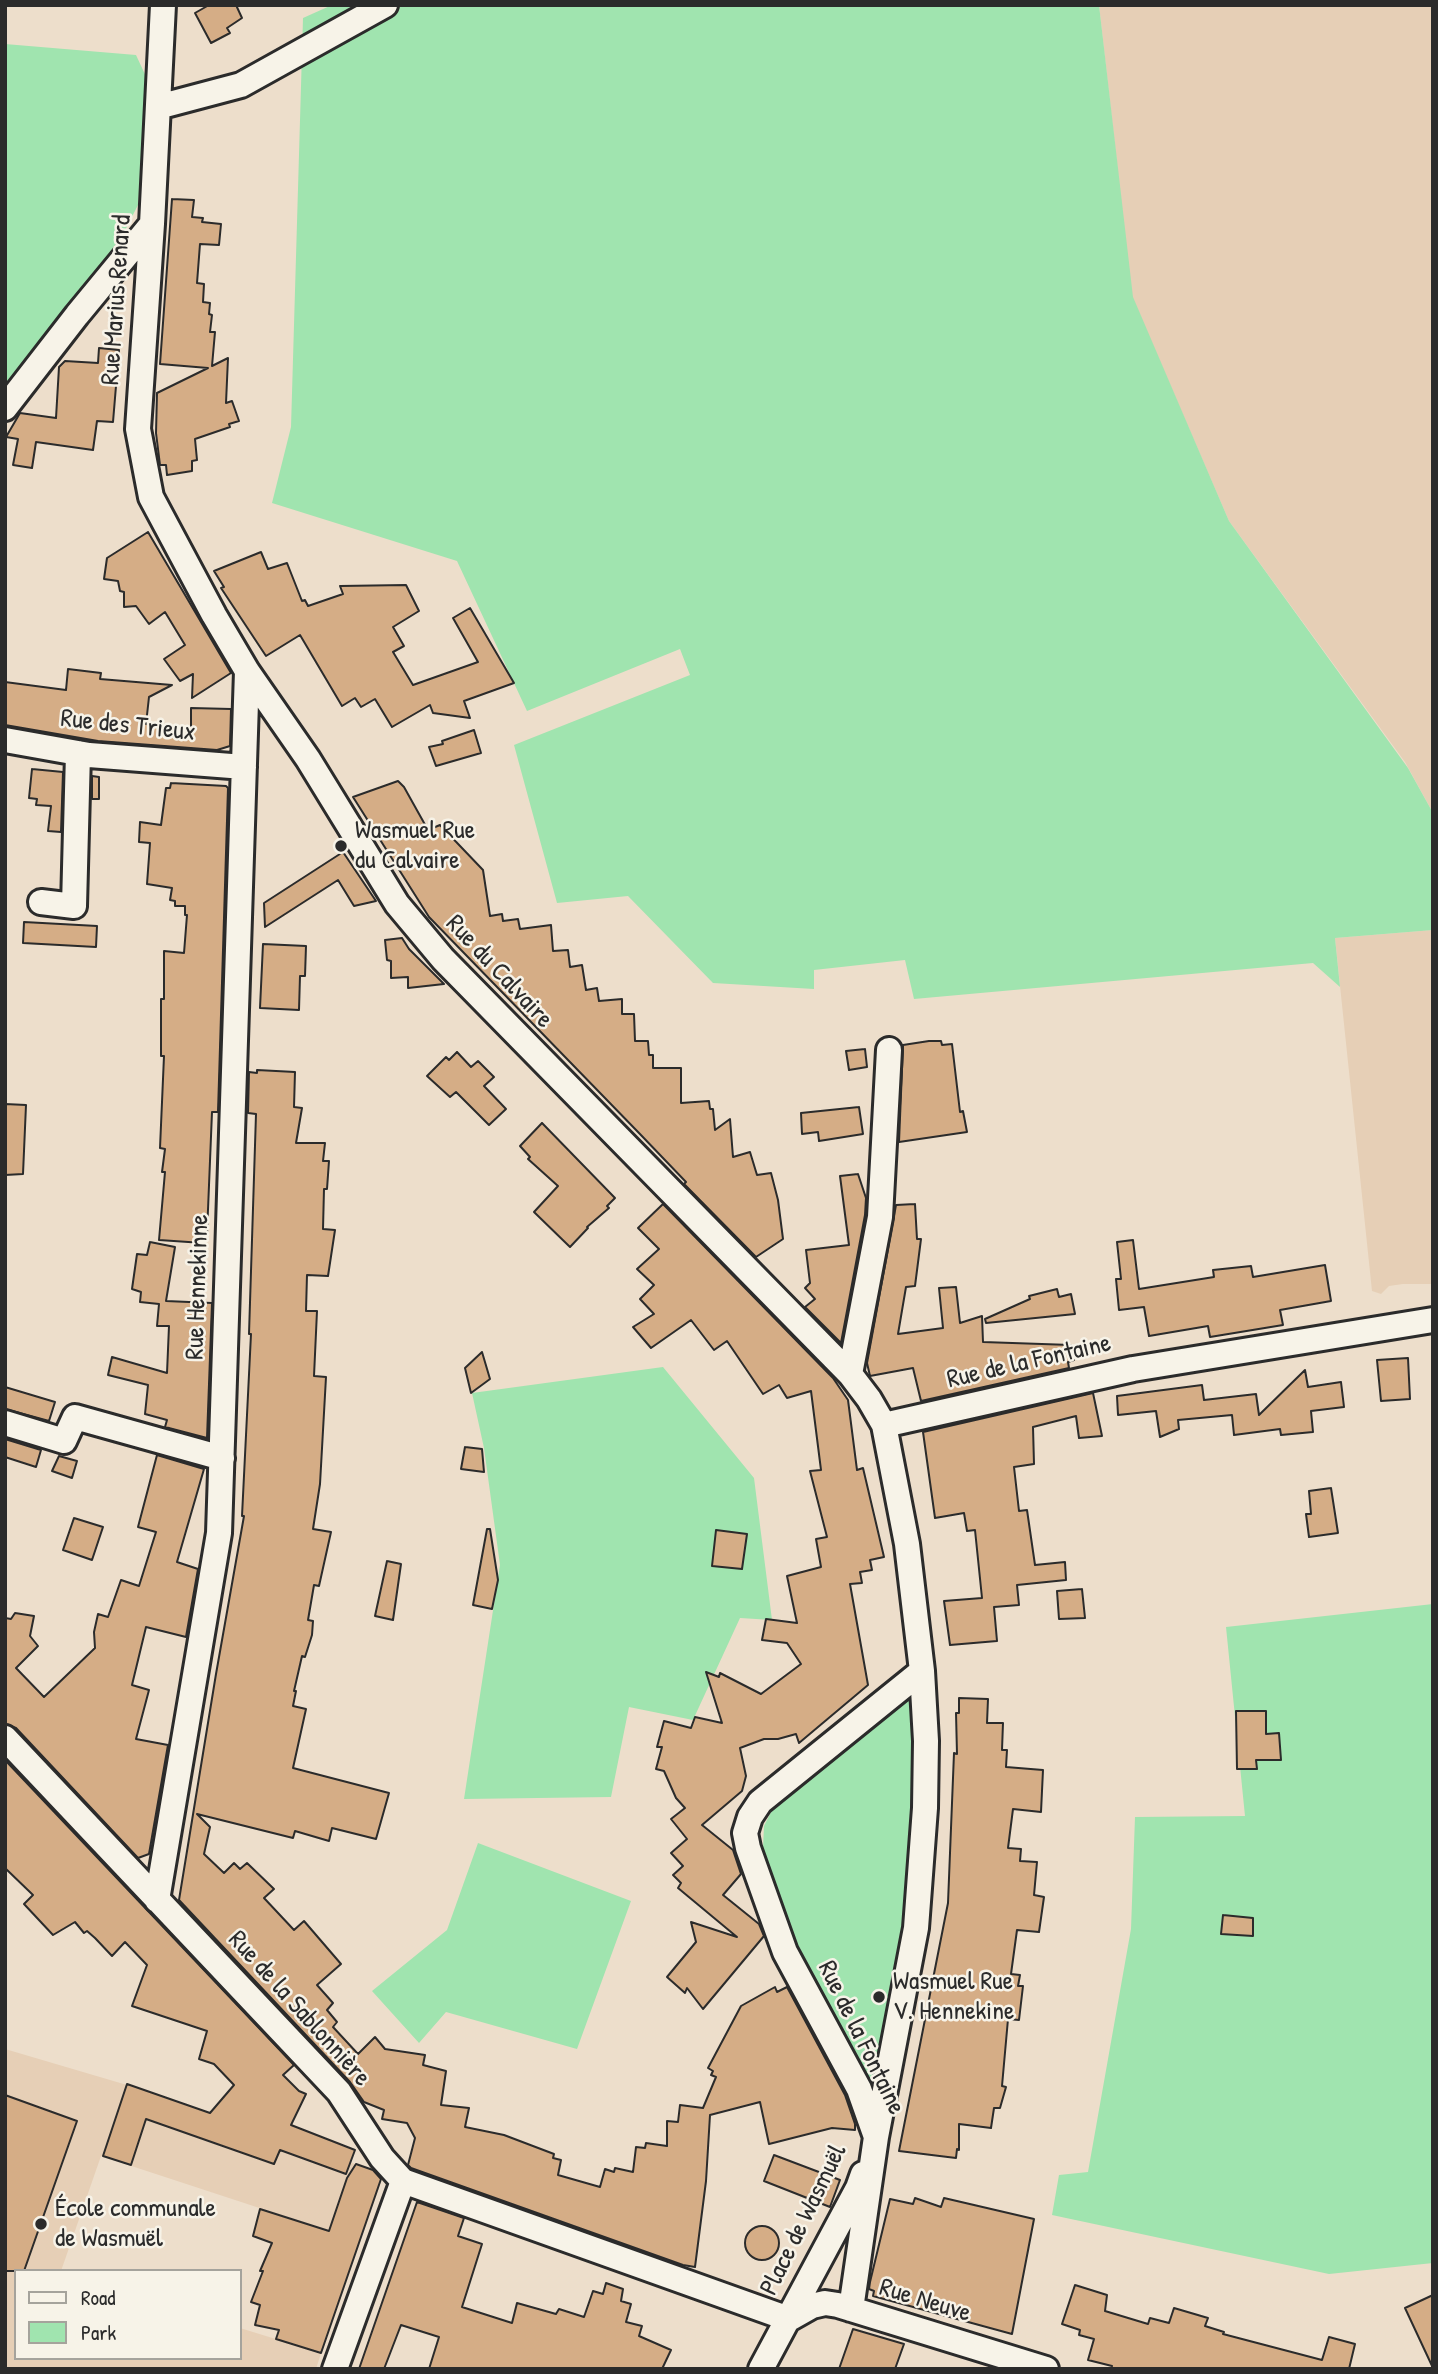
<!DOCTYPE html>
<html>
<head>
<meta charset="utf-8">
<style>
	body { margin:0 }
	#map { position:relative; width:1438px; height:2374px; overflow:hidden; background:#eddecb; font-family:"Patrick Hand",sans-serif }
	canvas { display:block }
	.frame { position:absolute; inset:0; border:7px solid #2b2b2b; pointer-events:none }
	.legend { position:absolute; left:14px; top:2269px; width:228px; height:91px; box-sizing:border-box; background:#f7f3e8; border:2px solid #a5a39c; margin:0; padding:9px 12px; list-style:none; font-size:21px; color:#2b2b2b }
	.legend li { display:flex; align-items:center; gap:14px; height:35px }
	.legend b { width:35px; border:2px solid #a5a39c }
</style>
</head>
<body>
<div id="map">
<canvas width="1438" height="2374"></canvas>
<div class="frame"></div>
<ul class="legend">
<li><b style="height:9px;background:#f7f3e8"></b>Road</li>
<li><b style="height:19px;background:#a0e4af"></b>Park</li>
</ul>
</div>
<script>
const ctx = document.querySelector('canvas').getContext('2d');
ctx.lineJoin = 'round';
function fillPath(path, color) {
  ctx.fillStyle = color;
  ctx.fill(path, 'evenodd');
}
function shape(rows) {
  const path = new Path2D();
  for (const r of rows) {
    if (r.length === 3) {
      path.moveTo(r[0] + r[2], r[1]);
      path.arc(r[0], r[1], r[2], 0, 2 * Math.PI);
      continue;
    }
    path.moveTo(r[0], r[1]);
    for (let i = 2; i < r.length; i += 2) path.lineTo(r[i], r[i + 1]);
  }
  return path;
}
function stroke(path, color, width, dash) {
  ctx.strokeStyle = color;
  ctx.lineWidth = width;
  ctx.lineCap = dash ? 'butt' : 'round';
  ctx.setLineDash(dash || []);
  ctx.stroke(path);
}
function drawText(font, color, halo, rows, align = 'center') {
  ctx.font = font + ' "Patrick Hand",sans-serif';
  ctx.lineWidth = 5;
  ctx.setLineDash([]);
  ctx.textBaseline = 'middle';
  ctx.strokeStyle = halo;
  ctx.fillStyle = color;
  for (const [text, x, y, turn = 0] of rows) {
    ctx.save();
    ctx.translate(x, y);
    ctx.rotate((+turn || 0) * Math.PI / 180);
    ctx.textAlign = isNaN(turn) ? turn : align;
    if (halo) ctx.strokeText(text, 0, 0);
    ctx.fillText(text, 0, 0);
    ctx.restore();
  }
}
fillPath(shape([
	[1099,5,1433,5,1433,813,1405,762,1229,521,1132,297],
	[1433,930,1433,1284,1403,1284,1389,1286,1381,1294,1372,1291,1335,938],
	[5,2049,127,2085,384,2174,360,2241,101,2156,61,2271,16,2271,16,2358,240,2358,240,2328,321,2353,316,2369,5,2369]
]), '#e6cfb6');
fillPath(shape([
	[332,5,1099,5,1133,297,1229,521,1408,768,1433,813,1433,930,1335,938,1340,987,1313,963,914,999,905,960,814,970,814,989,713,983,628,896,557,903,514,745,690,675,680,649,527,711,457,561,272,503,291,427,303,18],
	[5,44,136,55,149,83,138,205,116,248,5,389],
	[663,1367,754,1478,772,1620,740,1618,693,1720,629,1707,611,1797,464,1799,500,1565,484,1448,472,1393],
	[1433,1604,1433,2263,1329,2274,1052,2215,1059,2175,1088,2172,1131,1929,1135,1817,1245,1816,1226,1627],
	[903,1700,914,1700,913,1861,906,1935,877,2086,864,2086,793,1943,763,1848,764,1826,773,1808],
	[478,1843,631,1901,577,2049,446,2012,419,2043,372,1991,447,1930]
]), '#a0e4af');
const building = shape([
	[209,5,236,5,242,18,227,28,230,33,211,43,195,13,209,5],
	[172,199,194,200,192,217,203,218,202,222,221,224,219,245,200,244,197,283,204,284,203,302,210,303,209,314,212,315,210,332,215,332,212,366,228,358,226,403,232,401,239,421,229,424,230,427,195,439,197,460,192,461,192,471,167,475,166,465,160,465,156,433,157,393,208,368,160,364,172,199],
	[99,348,119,350,113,422,97,421,93,450,36,442,32,468,13,465,18,439,6,437,20,413,56,418,59,367,65,361,98,363,99,348],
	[148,532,231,673,192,698,193,674,180,681,164,659,185,645,165,612,149,624,136,606,124,607,124,592,120,591,118,581,104,579,107,558,148,532],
	[261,552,268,569,287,563,302,601,305,600,308,606,343,594,340,586,406,585,419,611,393,627,404,646,393,652,413,685,478,662,453,618,470,608,514,683,464,701,470,718,433,713,430,705,392,727,375,699,361,707,355,698,342,706,300,635,266,656,221,588,224,587,214,571,261,552],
	[68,669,101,673,100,679,172,685,149,697,146,724,191,730,191,708,231,709,230,746,217,750,98,741,5,725,5,682,66,690,68,669],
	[474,730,481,753,436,766,429,747,443,744,442,741,474,730],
	[32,769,63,772,61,832,48,831,51,806,36,805,37,799,29,798,32,769],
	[92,776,99,777,99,799,92,799,92,776],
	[398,781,404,787,428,830,440,825,483,870,490,916,502,914,503,921,518,919,520,929,551,925,553,951,568,950,570,967,582,965,586,990,597,988,599,1001,622,999,622,1014,634,1014,635,1041,648,1041,649,1055,653,1055,653,1068,681,1068,681,1103,709,1101,710,1109,713,1109,715,1130,730,1119,733,1157,750,1152,757,1175,771,1173,778,1200,783,1239,756,1257,684,1184,686,1182,639,1133,429,917,353,797,398,781],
	[171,783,226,786,228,788,218,1112,212,1112,207,1234,203,1243,159,1240,165,1172,162,1172,165,1149,160,1148,164,1056,161,1056,161,999,164,999,164,951,184,953,187,915,185,915,185,906,175,906,175,901,170,900,172,888,147,884,150,843,139,842,140,822,161,825,166,788,170,788,171,783],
	[343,852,376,901,354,906,338,880,265,927,264,903,343,852],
	[24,922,97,926,96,947,23,943,24,922],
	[402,938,409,949,444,984,408,988,408,977,391,978,391,961,387,960,385,940,402,938],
	[263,944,306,946,305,976,300,976,299,1010,260,1008,263,944],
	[929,1041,941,1041,942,1045,952,1044,960,1112,963,1111,967,1132,899,1142,903,1045,929,1041],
	[865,1049,867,1067,849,1070,846,1051,865,1049],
	[457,1052,471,1067,478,1061,494,1077,484,1086,506,1109,489,1125,456,1092,450,1097,427,1076,446,1057,449,1060,457,1052],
	[257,1070,295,1072,294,1107,302,1108,296,1143,325,1143,323,1161,329,1161,327,1189,324,1189,323,1229,335,1230,328,1276,307,1275,306,1311,317,1311,314,1376,326,1377,320,1484,313,1529,331,1532,319,1586,314,1585,308,1620,313,1621,312,1635,305,1657,302,1656,294,1691,296,1691,293,1706,306,1709,293,1768,389,1793,376,1839,332,1828,329,1841,295,1831,293,1838,197,1814,210,1827,204,1854,224,1873,234,1863,240,1869,247,1863,274,1889,264,1898,294,1930,304,1921,341,1964,317,1985,333,2003,327,2010,337,2022,333,2027,358,2054,375,2037,385,2049,425,2055,423,2065,446,2071,441,2105,469,2108,465,2127,504,2135,554,2154,553,2158,561,2160,558,2175,600,2187,605,2169,614,2172,615,2168,633,2172,636,2147,645,2148,646,2143,667,2146,667,2121,678,2122,680,2105,703,2108,716,2077,711,2075,713,2071,708,2068,741,2006,775,1987,777,1992,787,1987,845,2095,855,2124,855,2130,832,2128,769,2144,760,2102,710,2115,706,2181,695,2267,683,2265,411,2168,408,2165,415,2138,407,2123,382,2119,384,2110,364,2102,350,2082,179,1900,216,1674,244,1516,242,1516,251,1334,249,1334,256,1114,248,1113,249,1072,257,1073,257,1070],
	[5,1104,26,1105,23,1174,5,1175,5,1104],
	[859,1107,863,1134,819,1141,818,1132,802,1134,801,1113,859,1107],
	[542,1123,615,1198,607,1206,609,1208,587,1227,588,1228,570,1247,534,1212,558,1186,528,1159,530,1157,520,1146,542,1123],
	[858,1174,866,1198,865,1215,841,1343,805,1307,815,1299,805,1288,810,1283,806,1250,849,1245,840,1176,858,1174],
	[663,1204,833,1378,848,1400,857,1470,863,1468,884,1557,870,1560,872,1570,860,1572,862,1583,850,1584,868,1685,799,1743,796,1734,778,1739,764,1739,740,1748,746,1776,742,1791,702,1825,733,1850,741,1874,723,1895,759,1924,764,1936,703,2009,687,1988,685,1993,667,1977,696,1942,691,1922,737,1937,678,1888,681,1883,673,1875,683,1866,671,1853,687,1839,671,1819,685,1808,676,1798,664,1771,656,1769,662,1747,657,1747,664,1721,691,1728,695,1717,722,1723,706,1672,719,1677,720,1673,761,1694,801,1664,787,1643,762,1640,766,1619,797,1623,787,1576,821,1567,816,1539,827,1537,810,1471,821,1470,811,1391,787,1398,779,1385,763,1394,727,1341,714,1350,691,1320,651,1348,633,1327,654,1314,640,1299,654,1285,637,1269,659,1249,638,1228,663,1204],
	[915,1204,917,1239,921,1239,915,1286,906,1287,898,1334,943,1328,939,1288,956,1287,960,1323,982,1316,983,1342,1071,1345,1074,1360,1068,1362,1069,1368,921,1401,913,1368,870,1376,867,1363,896,1205,915,1204],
	[1133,1240,1139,1289,1214,1277,1213,1270,1251,1266,1253,1277,1325,1265,1331,1301,1280,1310,1283,1325,1210,1337,1208,1326,1149,1336,1144,1307,1119,1310,1116,1279,1121,1279,1117,1242,1133,1240],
	[150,1242,175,1247,166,1301,212,1303,207,1438,165,1427,167,1420,145,1414,148,1385,108,1375,112,1357,167,1373,169,1326,157,1326,159,1304,140,1302,141,1292,132,1289,137,1254,147,1255,150,1242],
	[1057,1289,1059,1297,1071,1294,1075,1314,986,1323,985,1319,1030,1299,1029,1296,1057,1289],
	[482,1352,490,1379,471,1393,465,1368,482,1352],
	[1408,1358,1410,1399,1381,1401,1377,1360,1408,1358],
	[1305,1370,1308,1387,1341,1382,1344,1407,1311,1411,1313,1432,1281,1435,1280,1429,1234,1435,1232,1415,1178,1420,1179,1429,1160,1437,1156,1411,1118,1415,1117,1396,1202,1385,1204,1400,1256,1394,1259,1415,1305,1370],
	[5,1387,55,1402,49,1421,5,1409,5,1387],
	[1093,1393,1102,1436,1079,1438,1076,1416,1033,1427,1034,1464,1014,1467,1019,1511,1027,1510,1035,1565,1065,1562,1066,1580,1017,1585,1019,1605,994,1607,997,1641,950,1645,944,1601,982,1598,975,1530,967,1531,964,1513,935,1518,923,1432,1093,1393],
	[5,1439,41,1450,36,1467,5,1457,5,1439],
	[465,1447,482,1449,484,1472,461,1469,465,1447],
	[157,1455,204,1469,177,1562,198,1569,186,1637,146,1627,132,1685,149,1690,136,1739,168,1745,149,1854,138,1858,16,1728,5,1724,5,1618,11,1619,15,1613,34,1616,30,1636,38,1646,16,1668,44,1697,95,1648,94,1632,98,1614,108,1617,121,1580,139,1586,156,1532,138,1527,157,1455],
	[59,1456,77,1461,72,1478,52,1471,59,1456],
	[1331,1488,1338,1533,1309,1537,1306,1514,1311,1514,1309,1491,1331,1488],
	[74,1518,103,1527,92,1560,63,1550,74,1518],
	[487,1529,490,1529,498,1580,492,1609,473,1605,487,1529],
	[716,1530,747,1534,742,1569,712,1566,716,1530],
	[387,1561,401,1564,393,1620,375,1616,387,1561],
	[1082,1589,1085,1618,1059,1619,1057,1591,1082,1589],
	[959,1698,988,1699,987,1723,1003,1723,1002,1750,1007,1750,1006,1767,1043,1770,1041,1812,1013,1809,1008,1848,1021,1849,1020,1861,1037,1862,1034,1895,1044,1897,1039,1932,1017,1930,1011,1974,1020,1975,1018,1986,1023,1986,1019,2020,1008,2019,1002,2086,1006,2087,1000,2108,994,2108,991,2128,959,2124,959,2150,957,2149,956,2158,899,2151,948,1903,954,1753,957,1754,956,1713,959,1713,959,1698],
	[1236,1711,1266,1711,1266,1734,1279,1733,1281,1760,1256,1760,1257,1769,1237,1769,1236,1711],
	[5,1760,294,2065,283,2075,299,2091,306,2094,291,2125,355,2150,346,2174,280,2150,274,2164,146,2119,131,2165,103,2156,127,2084,210,2113,234,2085,214,2064,199,2059,207,2031,132,2006,147,1965,125,1942,112,1956,95,1938,87,1931,84,1933,75,1922,53,1935,24,1904,33,1895,5,1868,5,1760],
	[1223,1915,1253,1918,1253,1936,1221,1934,1223,1915],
	[5,2095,77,2121,24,2271,5,2271,5,2095],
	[774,2155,840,2180,830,2207,764,2181,774,2155],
	[356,2164,373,2170,381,2179,321,2353,276,2339,279,2330,255,2325,260,2305,251,2302,263,2271,260,2271,272,2243,253,2236,260,2209,329,2231,347,2178,356,2164],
	[915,2198,941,2207,944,2198,1034,2219,1012,2334,873,2296,874,2291,869,2289,870,2282,890,2199,913,2204,915,2198],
	[417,2202,464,2218,458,2236,482,2244,462,2307,512,2323,517,2303,556,2314,559,2309,584,2317,593,2291,603,2294,606,2283,623,2289,621,2301,631,2304,626,2322,642,2326,639,2336,671,2350,662,2369,429,2369,439,2337,401,2325,384,2369,359,2369,417,2202],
	[762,2243,17],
	[1075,2285,1107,2295,1105,2311,1148,2324,1150,2318,1169,2323,1174,2308,1208,2318,1205,2326,1224,2332,1223,2334,1322,2360,1329,2337,1355,2344,1349,2369,1111,2369,1112,2366,1088,2360,1094,2339,1079,2335,1080,2330,1062,2324,1075,2285],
	[1433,2295,1433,2368,1405,2308,1433,2295],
	[853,2329,904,2344,895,2369,839,2369,853,2329]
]);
fillPath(building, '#d5ad86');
stroke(building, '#2b2b2b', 2);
const minor = shape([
	[163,5,152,224,138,429,151,497,214,615,247,671,308,759,397,904,443,959,850,1374,869,1399,884,1425,907,1544,922,1671,926,1741,925,1808,916,1928,876,2137,851,2309],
	[158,107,241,85,385,5],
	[5,408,77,315,152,224],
	[5,740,89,755,244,767],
	[41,902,74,906,78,753],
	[850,1374,880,1217,889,1050],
	[5,1423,64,1441,75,1417,222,1458],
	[884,1425,1133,1369,1433,1320],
	[5,1738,339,2092,382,2158,403,2181,789,2319],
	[157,1900,219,1533,247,671],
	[876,2137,859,2089,785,1952,748,1848,745,1833,750,1817,760,1802,922,1671],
	[789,2319,812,2306,825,2303,838,2305,1046,2369],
	[335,2369,403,2181],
	[761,2369,858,2188,863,2174]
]);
stroke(minor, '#2b2b2b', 30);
stroke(minor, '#f7f3e8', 24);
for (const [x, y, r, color] of [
	[341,846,7,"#2b2b2b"],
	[879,1997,7,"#2b2b2b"],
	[41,2224,7,"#2b2b2b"]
]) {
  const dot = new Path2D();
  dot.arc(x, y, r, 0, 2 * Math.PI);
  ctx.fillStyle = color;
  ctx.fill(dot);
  stroke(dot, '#f7f3e8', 2.5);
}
drawText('26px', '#2b2b2b', '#f7f3e8', [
	["Rue Marius Renard",117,300,-86],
	["Rue des Trieux",128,726,6],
	["Rue du Calvaire",499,972,47],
	["Rue Hennekinne",198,1287,-88],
	["Rue de la Fontaine",1029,1362,-13],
	["Rue de la Sablonnière",299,2009,48],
	["Rue de la Fontaine",861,2038,64],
	["Place de Wasmuël",804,2220,-64],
	["Rue Neuve",925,2301,17]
]);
drawText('26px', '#2b2b2b', '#f7f3e8', [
	["Wasmuel Rue",355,831],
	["du Calvaire",355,861],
	["Wasmuel Rue",893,1982],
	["V. Hennekine",893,2012],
	["École communale",55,2209],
	["de Wasmuël",55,2239]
], 'left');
</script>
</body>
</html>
